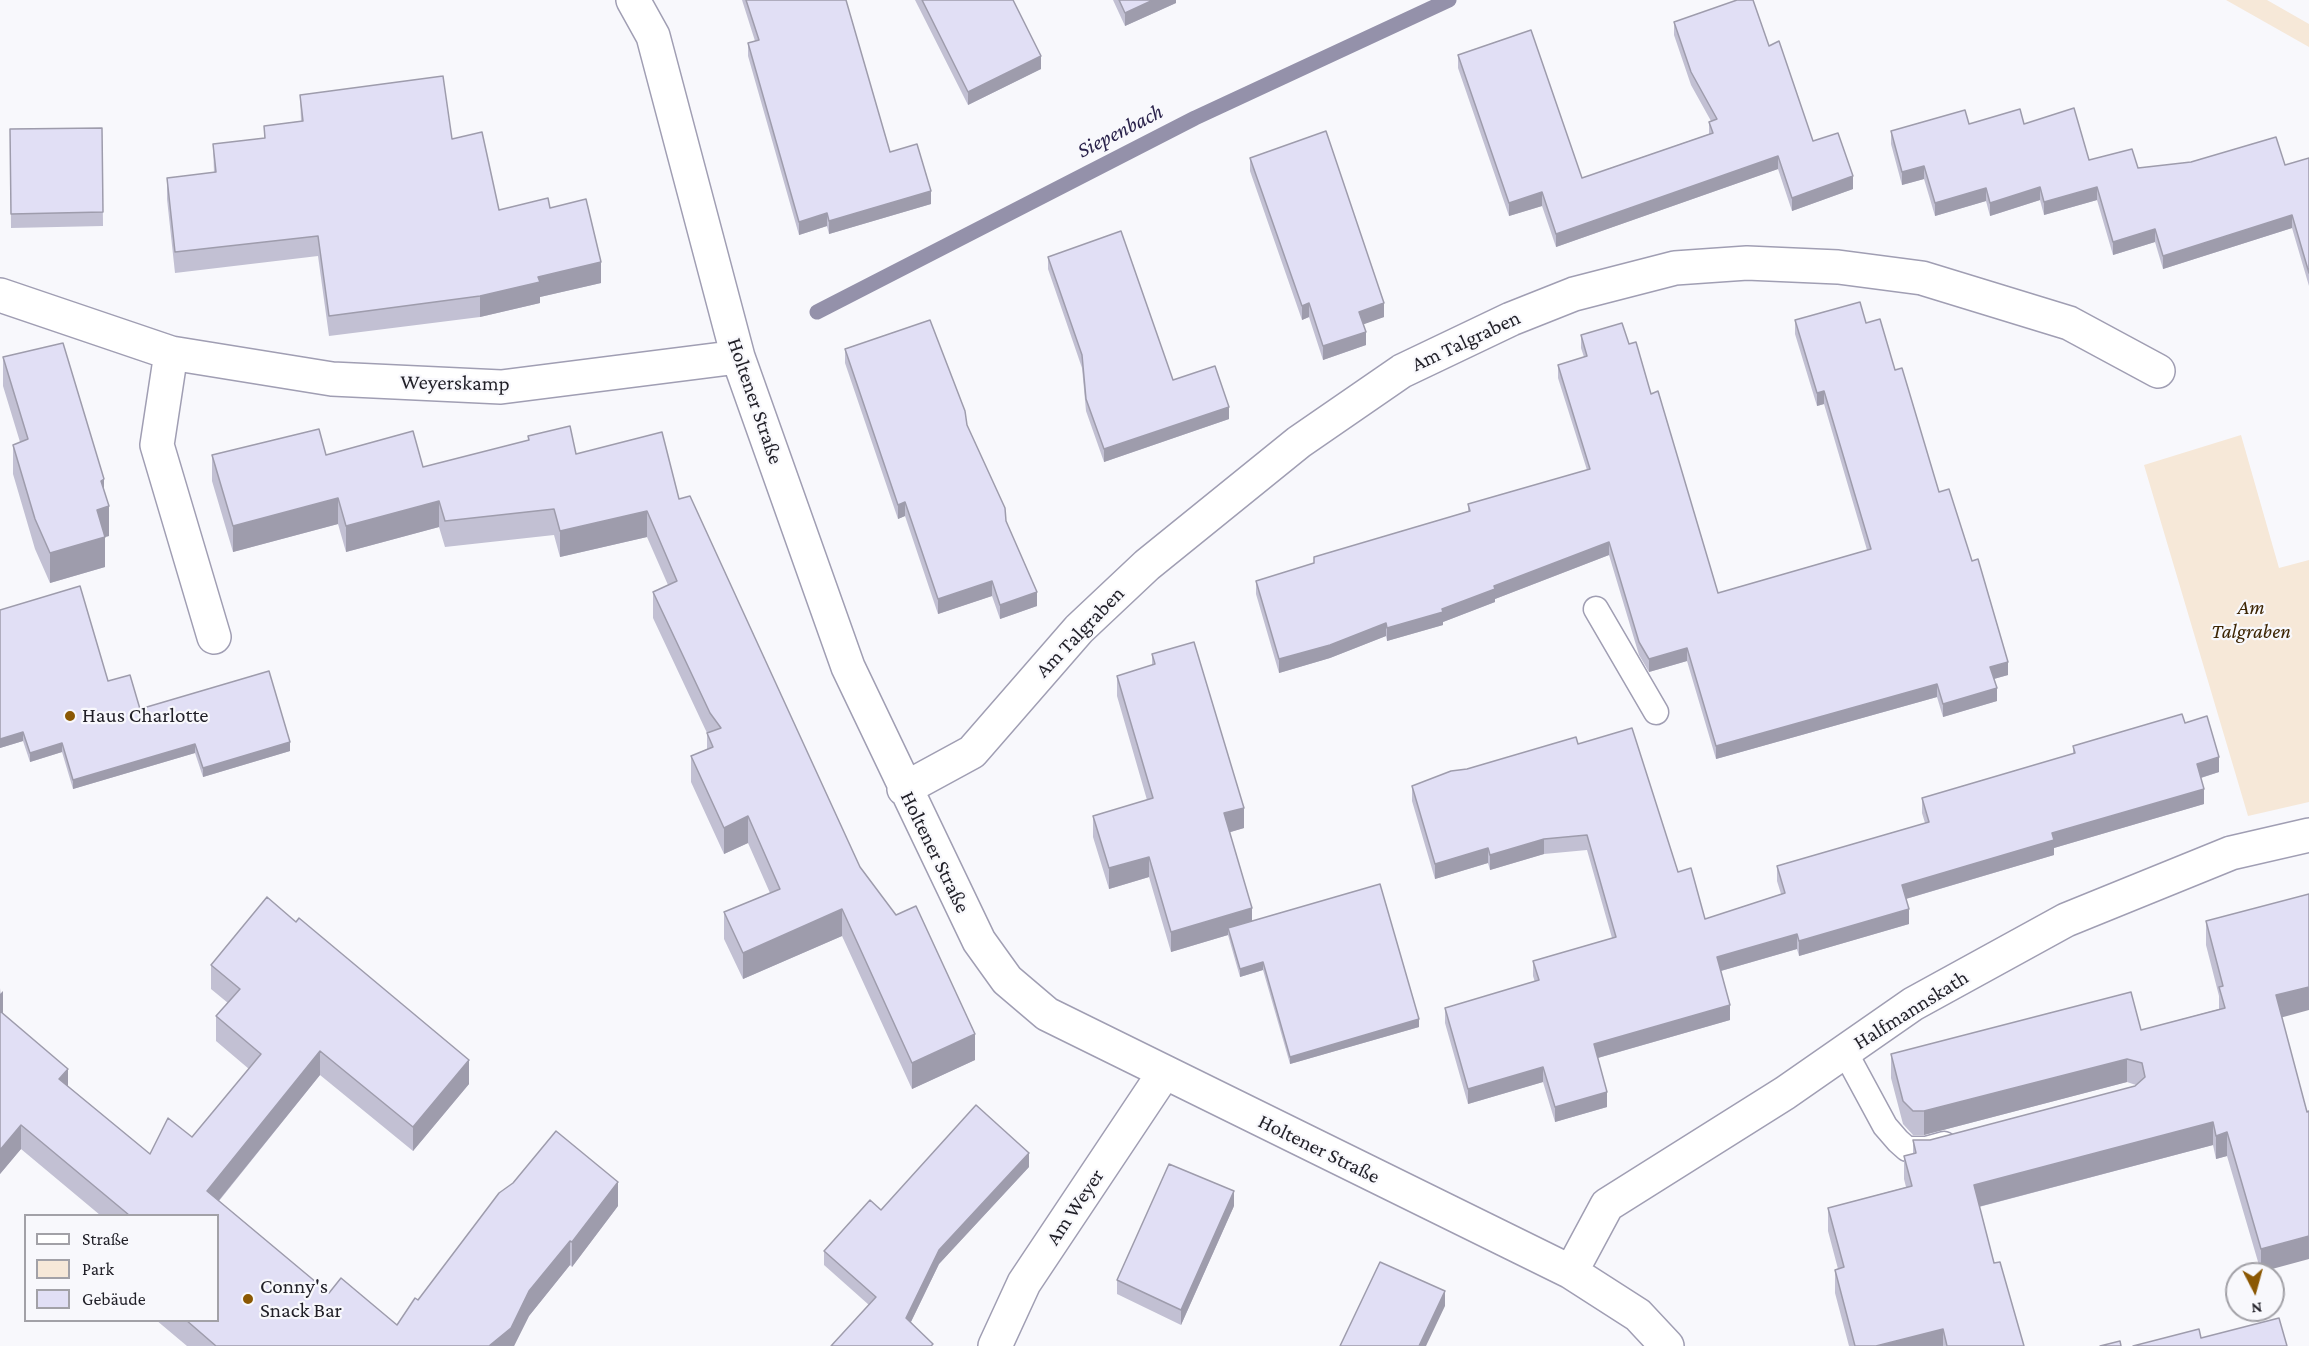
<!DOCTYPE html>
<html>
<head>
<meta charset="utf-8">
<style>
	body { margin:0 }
	#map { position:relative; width:2309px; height:1346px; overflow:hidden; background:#f8f8fc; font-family:"Crimson Pro",serif }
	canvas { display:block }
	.legend { position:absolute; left:24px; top:1214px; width:195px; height:108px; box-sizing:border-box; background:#f8f8fc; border:2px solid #a2a1a7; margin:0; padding:8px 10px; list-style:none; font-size:18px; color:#201f27 }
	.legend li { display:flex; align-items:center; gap:12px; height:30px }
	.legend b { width:30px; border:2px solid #a2a1a7 }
	.north { position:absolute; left:2225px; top:1262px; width:60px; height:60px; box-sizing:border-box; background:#f8f8fc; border:2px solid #a2a1a7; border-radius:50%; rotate:174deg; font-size:16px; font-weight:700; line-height:24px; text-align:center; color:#201f27 }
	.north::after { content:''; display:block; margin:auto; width:21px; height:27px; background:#8b5803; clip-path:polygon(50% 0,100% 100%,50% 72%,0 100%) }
</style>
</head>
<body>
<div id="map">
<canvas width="2309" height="1346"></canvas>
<ul class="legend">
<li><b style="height:8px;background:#fff"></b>Straße</li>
<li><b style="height:16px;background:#f6e8d8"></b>Park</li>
<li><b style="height:16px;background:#e1dff5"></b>Gebäude</li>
</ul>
<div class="north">N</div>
</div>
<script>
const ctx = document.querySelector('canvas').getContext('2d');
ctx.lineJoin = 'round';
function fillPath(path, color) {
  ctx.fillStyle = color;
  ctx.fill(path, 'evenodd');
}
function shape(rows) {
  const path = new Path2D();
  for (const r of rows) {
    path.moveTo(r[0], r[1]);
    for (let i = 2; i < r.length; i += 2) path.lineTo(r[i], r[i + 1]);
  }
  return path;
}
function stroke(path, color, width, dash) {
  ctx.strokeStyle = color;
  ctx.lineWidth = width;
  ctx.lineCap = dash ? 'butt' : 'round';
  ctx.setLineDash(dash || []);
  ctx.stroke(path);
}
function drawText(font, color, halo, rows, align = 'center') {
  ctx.font = font + ' "Crimson Pro",serif';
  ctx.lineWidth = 4.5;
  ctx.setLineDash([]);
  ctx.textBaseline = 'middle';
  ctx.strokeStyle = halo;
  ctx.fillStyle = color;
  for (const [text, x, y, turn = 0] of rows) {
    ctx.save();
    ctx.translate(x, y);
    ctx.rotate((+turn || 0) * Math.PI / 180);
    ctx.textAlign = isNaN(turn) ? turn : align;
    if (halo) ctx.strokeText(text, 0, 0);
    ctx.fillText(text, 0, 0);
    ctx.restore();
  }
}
fillPath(shape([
	[2226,0,2267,0,2309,24,2309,47],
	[2241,435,2279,568,2309,560,2309,802,2248,816,2144,465]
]), '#f6e8d8');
stroke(shape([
	[817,312,1195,118,1449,0]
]), '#9491aa', 15);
const lane = shape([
	[1596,609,1656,712],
	[1845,1052,1885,1126,1898,1141,1907,1149,1926,1149,1944,1144]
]);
const street = shape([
	[633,0,653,36,738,357,848,667,979,941,1007,980,1047,1014,1571,1272,1638,1315,1667,1346],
	[0,295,171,353,332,379,501,387,738,357],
	[171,353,157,445,214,637],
	[904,789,972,752,1079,629,1147,565,1299,442,1402,371,1511,319,1574,294,1675,268,1747,263,1838,267,1922,278,2069,323,2158,371],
	[1571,1272,1607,1205,1785,1093,1913,1004,2066,920,2231,853,2309,835],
	[995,1346,1024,1283,1164,1073]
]);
stroke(lane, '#a09eb3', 27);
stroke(street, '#a09eb3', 36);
stroke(lane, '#fff', 24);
stroke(street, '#fff', 33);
fillPath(shape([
	[742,0,846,0,890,152,931,204,829,234,827,226,799,235,748,56,748,43,755,41],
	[915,0,1013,0,1041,69,968,105],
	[1113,0,1176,0,1176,3,1125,26],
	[1674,22,1769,46,1813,141,1853,189,1792,211,1778,169,1556,247,1542,206,1509,216,1458,68,1458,55,1582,178,1709,134,1709,122,1711,121,1691,85,1674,35],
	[300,95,452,139,499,210,550,208,601,283,540,297,540,303,480,317,329,336,318,256,175,273,167,199,167,178,214,173,213,144,264,138,264,126,301,121],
	[1969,124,2024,124,2089,160,2138,168,2285,165,2309,158,2309,286,2292,228,2163,269,2155,242,2113,255,2097,200,2044,215,2040,200,1990,216,1986,201,1935,216,1924,179,1902,185,1891,144,1891,131],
	[102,128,103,226,11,228,10,129],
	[1250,158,1384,317,1363,324,1366,345,1323,360,1309,317,1302,320,1250,171],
	[1048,257,1173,380,1229,419,1104,462,1086,411,1082,368,1048,269],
	[1795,320,1866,323,1895,370,1939,492,2008,675,1994,679,1997,701,1943,717,1937,697,1716,759,1687,661,1649,672,1639,655,1609,555,1495,599,1495,602,1443,622,1443,625,1387,641,1386,636,1330,658,1279,673,1256,594,1256,581,1314,563,1468,511,1468,504,1587,470,1558,378,1558,365,1584,357,1581,348,1581,335,1629,344,1651,394,1718,593,1867,550,1824,404,1817,406,1795,334],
	[845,349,967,425,1006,521,1037,606,1000,619,992,596,938,614,905,516,898,519,845,363],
	[3,357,104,492,109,536,105,537,105,567,50,583,35,549,13,474,13,445,20,442,3,386],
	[528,436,576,454,679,499,860,867,975,1060,912,1089,842,936,743,979,724,939,724,912,770,893,748,843,724,854,691,782,691,756,707,749,707,733,653,618,653,592,668,585,647,537,560,557,554,535,445,547,439,527,346,552,338,524,233,552,212,481,212,455,326,455,423,467,528,441],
	[0,610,108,681,140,709,290,751,203,777,195,753,73,789,62,752,30,762,23,741,0,748],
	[1152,654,1244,828,1230,832,1252,921,1419,1027,1290,1064,1263,970,1240,977,1228,935,1171,952,1149,877,1109,889,1093,837,1093,816,1147,800,1117,696,1117,676,1152,665],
	[2185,723,2219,772,2201,778,2204,804,2054,848,2054,855,1906,899,1909,924,1799,956,1797,949,1721,971,1730,1020,1598,1058,1607,1107,1555,1122,1543,1082,1468,1104,1445,1023,1445,1008,1535,982,1533,976,1533,961,1612,938,1587,850,1544,854,1490,870,1488,863,1435,879,1412,801,1412,786,1467,769,1578,744,1678,872,1705,919,1781,894,1777,881,1777,866,1925,823,1922,813,1922,798,2073,754,2073,746],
	[2206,921,2282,1017,2261,1272,2227,1156,2216,1159,2213,1145,1979,1207,1994,1263,2024,1346,1849,1346,1835,1293,1835,1270,1838,1269,1828,1231,1828,1208,1906,1187,1904,1179,1904,1156,1913,1154,1913,1140,1930,1140,2135,1086,2136,1085,2127,1082,1924,1135,1913,1135,1903,1124,1891,1078,1891,1054,2141,1030,2219,1009,2219,996,2206,945],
	[211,965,469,1084,413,1151,320,1075,219,1201,329,1293,397,1325,418,1300,618,1206,572,1267,570,1265,529,1316,514,1346,187,1346,156,1320,218,1320,218,1215,100,1215,21,1149,0,1174,0,988,3,1014,68,1086,150,1154,192,1137,249,1069,216,1041,216,1016,228,1003,211,989],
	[1029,1167,939,1264,911,1322,933,1346,869,1305,824,1265,824,1251,881,1210],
	[1234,1206,1181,1325,1117,1294,1117,1280]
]), '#c2c0d3');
fillPath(shape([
	[1153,0,1176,0,1176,3,1125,26,1125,13],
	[1041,56,1041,69,968,105,968,92],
	[1778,156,1778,169,1556,247,1556,234],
	[1924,166,1924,179,1902,185,1902,172],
	[1853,176,1853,189,1792,211,1792,198],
	[2040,187,2040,200,1990,216,1990,203],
	[2097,187,2097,200,2044,215,2044,202],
	[1986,188,1986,201,1935,216,1935,203],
	[931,191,931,204,829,234,829,221],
	[1542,192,1542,206,1509,216,1509,203],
	[827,213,827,226,799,235,799,222],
	[2292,215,2292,228,2163,269,2163,256],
	[2155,229,2155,242,2113,255,2113,242],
	[601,262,601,283,540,297,540,303,480,317,480,296,538,277],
	[1309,303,1309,317,1302,320,1302,306],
	[1384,303,1384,317,1359,326,1359,312],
	[1366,332,1366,345,1323,360,1323,346],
	[1824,391,1824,404,1817,406,1817,393],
	[1229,407,1229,419,1104,462,1104,449],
	[104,479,104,508,109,506,109,536,97,539,97,510,101,481],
	[338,498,338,524,233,552,233,526],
	[439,501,439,527,346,552,346,526],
	[905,502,905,516,898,519,898,505],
	[647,511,647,537,560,557,560,531],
	[105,537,105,567,50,583,50,553],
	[1609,542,1609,555,1495,599,1495,602,1443,622,1443,625,1387,641,1387,628,1442,609,1494,586],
	[992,581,992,596,938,614,938,599],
	[1037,592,1037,606,1000,619,1000,605],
	[1386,623,1386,636,1330,658,1279,673,1279,659],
	[1687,648,1687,661,1649,672,1649,659],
	[2008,662,2008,675,1990,680,1990,667],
	[1937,684,1937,697,1716,759,1716,746],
	[1997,688,1997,701,1943,717,1943,704],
	[23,732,23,741,0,748,0,739],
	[290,742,290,751,203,777,203,768],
	[62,743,62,752,30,762,30,753],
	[195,744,195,753,73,789,73,780],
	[2219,757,2219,772,2197,779,2197,764],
	[2204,789,2204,804,2054,848,2054,855,1902,900,1902,885,2052,833],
	[1244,808,1244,828,1224,834,1224,813],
	[748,816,748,843,724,854,724,828],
	[1544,839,1544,854,1490,870,1490,855],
	[1488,848,1488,863,1435,879,1435,864],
	[1149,857,1149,877,1109,889,1109,868],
	[1252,908,1252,929,1228,928,1228,935,1171,952,1171,932],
	[842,909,842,936,743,979,743,953],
	[1909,909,1909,924,1799,956,1799,941],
	[1797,934,1797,949,1717,972,1717,957],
	[1263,962,1263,970,1240,977,1240,969],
	[2309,987,2309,1010,2276,1019,2276,995],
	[3,991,3,1015,0,1019,0,994],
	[1730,1005,1730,1020,1594,1059,1594,1044],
	[1419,1019,1419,1027,1290,1064,1290,1057],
	[975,1034,975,1060,912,1089,912,1063],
	[320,1051,320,1075,207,1215,207,1191],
	[2127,1059,2127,1082,1924,1135,1924,1111],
	[469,1060,469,1084,413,1151,413,1127],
	[1543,1067,1543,1082,1468,1104,1468,1089],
	[68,1069,68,1093,59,1079],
	[1607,1092,1607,1107,1555,1122,1555,1107],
	[2213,1122,2213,1145,1974,1208,1974,1185],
	[21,1125,21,1149,0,1174,0,1150],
	[2227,1132,2227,1156,2216,1159,2216,1136],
	[1029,1153,1029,1167,939,1264,906,1332,906,1318,939,1250],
	[618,1182,618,1206,572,1267,572,1242],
	[1234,1191,1234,1206,1181,1325,1181,1310],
	[2309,1236,2309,1259,2261,1272,2261,1249],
	[570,1241,570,1265,529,1316,514,1346,489,1346,529,1291],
	[1445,1291,1445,1306,1426,1346,1419,1346],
	[1943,1329,1943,1346,1876,1346]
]), '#9e9cac');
const building = shape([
	[746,0,846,0,890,152,917,144,931,191,829,221,827,213,799,222,748,43,759,40,746,0],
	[922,0,1013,0,1041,56,968,92,922,0],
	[1119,0,1153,0,1125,13,1119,0],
	[1737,0,1753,0,1769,46,1779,41,1813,141,1838,133,1853,176,1792,198,1778,156,1556,234,1542,192,1509,203,1458,55,1531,30,1582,178,1713,133,1709,122,1717,119,1691,72,1674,22,1737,0],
	[443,76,452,139,482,132,499,210,548,198,550,208,586,199,601,262,538,277,540,282,480,296,329,316,318,236,175,252,167,178,216,172,213,144,265,138,264,126,303,121,300,95,443,76],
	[2074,108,2089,160,2132,149,2138,168,2191,162,2276,137,2285,165,2309,158,2309,273,2292,215,2163,256,2155,229,2113,242,2097,187,2044,202,2040,187,1990,203,1986,188,1935,203,1924,166,1902,172,1891,131,1965,110,1969,124,2020,109,2024,124,2074,108],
	[102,128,103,212,11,214,10,129,102,128],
	[1326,131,1384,303,1359,312,1366,332,1323,346,1309,303,1302,306,1250,158,1326,131],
	[1121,231,1173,380,1215,366,1229,407,1104,449,1086,399,1082,355,1048,257,1121,231],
	[1860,302,1866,323,1880,319,1895,370,1902,368,1939,492,1949,489,1972,561,1978,559,2008,662,1990,667,1997,688,1943,704,1937,684,1716,746,1687,648,1649,659,1639,642,1609,542,1494,586,1495,589,1442,609,1443,612,1387,628,1386,623,1330,645,1279,659,1256,581,1314,563,1314,557,1470,511,1468,504,1590,469,1558,365,1587,356,1581,335,1622,323,1629,344,1636,342,1651,394,1658,391,1718,593,1871,549,1824,391,1817,393,1795,320,1860,302],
	[930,320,965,411,967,425,1005,508,1006,521,1037,592,1000,605,992,581,938,599,905,502,898,505,845,349,930,320],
	[63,343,104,479,101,481,109,506,97,510,105,537,50,553,35,519,13,445,28,439,3,357,63,343],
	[570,426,576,454,662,432,679,499,690,496,860,867,896,915,916,906,975,1034,912,1063,842,909,743,953,724,912,780,889,748,816,724,828,691,756,713,747,707,733,721,728,710,713,653,592,677,581,647,511,560,531,554,509,445,521,439,501,346,526,338,498,233,526,212,455,319,429,326,455,413,431,423,467,529,440,528,436,570,426],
	[80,586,108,681,130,675,140,709,269,671,290,742,203,768,195,744,73,780,62,743,30,753,23,732,0,739,0,610,80,586],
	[1194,642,1244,808,1224,813,1252,908,1171,932,1149,857,1109,868,1093,816,1153,798,1117,676,1155,664,1152,654,1194,642],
	[2182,714,2185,723,2207,716,2219,757,2197,764,2204,789,2052,833,2054,840,1902,885,1909,909,1799,941,1797,934,1717,957,1730,1005,1594,1044,1607,1092,1555,1107,1543,1067,1468,1089,1445,1008,1539,980,1533,961,1616,937,1587,835,1544,839,1490,855,1488,848,1435,864,1412,786,1451,771,1467,769,1576,737,1578,744,1632,728,1678,872,1691,868,1705,919,1785,893,1777,866,1929,822,1922,798,2075,753,2073,746,2182,714],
	[1380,884,1419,1019,1290,1057,1263,962,1240,969,1228,928,1380,884],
	[2309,894,2309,987,2276,995,2307,1112,2309,1111,2309,1236,2261,1249,2227,1132,2216,1136,2213,1122,1974,1185,1994,1263,2000,1262,2024,1346,1947,1346,1943,1329,1876,1346,1855,1346,1835,1270,1844,1267,1828,1208,1912,1186,1904,1156,1916,1153,1913,1140,1930,1140,2135,1086,2145,1077,2142,1063,2127,1059,1924,1111,1913,1111,1903,1101,1891,1054,2131,992,2141,1030,2225,1008,2219,987,2223,986,2206,921,2309,894],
	[267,897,296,922,299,918,469,1060,413,1127,320,1051,207,1191,329,1293,341,1278,397,1325,415,1298,418,1300,499,1193,513,1183,556,1131,618,1182,572,1242,570,1241,529,1291,511,1328,489,1346,216,1346,186,1320,218,1320,218,1215,129,1215,21,1125,0,1150,0,1011,68,1069,59,1079,150,1154,168,1118,192,1137,261,1054,216,1016,240,989,211,965,267,897],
	[976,1105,1029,1153,939,1250,906,1318,933,1344,931,1346,831,1346,876,1297,824,1251,870,1200,881,1210,976,1105],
	[1169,1164,1234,1191,1181,1310,1117,1280,1169,1164],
	[1380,1262,1445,1291,1419,1346,1340,1346,1380,1262],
	[2279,1318,2287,1346,2133,1346,2199,1329,2201,1338,2279,1318],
	[2120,1341,2121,1346,2100,1346,2120,1341]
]);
fillPath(building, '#e1dff5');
stroke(building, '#9e9cac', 1.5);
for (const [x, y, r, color] of [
	[70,716,6,"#8b5803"],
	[248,1299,6,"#8b5803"]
]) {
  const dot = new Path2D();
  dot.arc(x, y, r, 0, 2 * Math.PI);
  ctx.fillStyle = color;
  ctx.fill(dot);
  stroke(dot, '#f8f8fc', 2);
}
drawText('21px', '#201f27', '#f8f8fc', [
	["Am Talgraben",1466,341,-25],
	["Weyerskamp",455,383,1],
	["Holtener Straße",755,401,71],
	["Am Talgraben",1080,632,-46],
	["Holtener Straße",935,852,64],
	["Halfmannskath",1911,1010,-32],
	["Holtener Straße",1319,1149,26],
	["Am Weyer",1075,1207,-56]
]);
drawText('italic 21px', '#3d2503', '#f8f8fc', [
	["Am",2251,608],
	["Talgraben",2251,632]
]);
drawText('21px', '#201f27', '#f8f8fc', [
	["Haus Charlotte",82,716],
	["Conny's",260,1287],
	["Snack Bar",260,1311]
], 'left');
drawText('italic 22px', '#29214a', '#f8f8fc', [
	["Siepenbach",1120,131,-27]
]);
</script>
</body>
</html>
